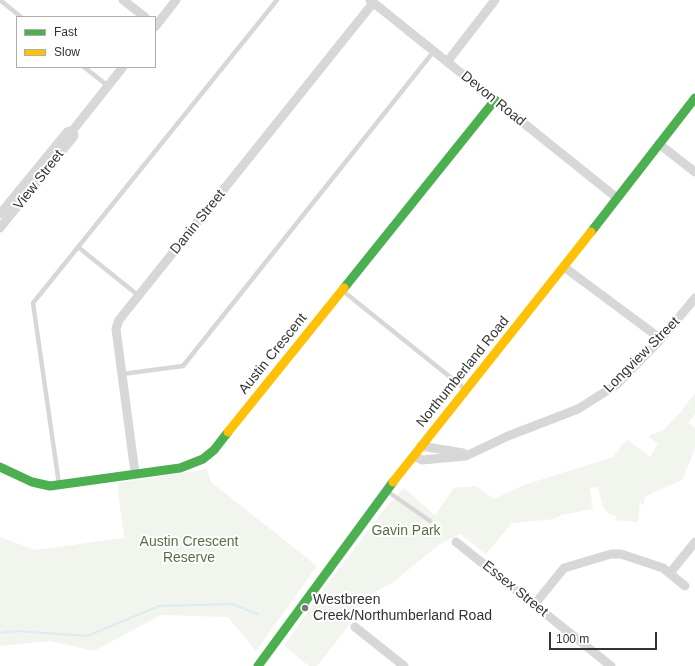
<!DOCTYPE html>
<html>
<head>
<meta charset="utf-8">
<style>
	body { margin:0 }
	#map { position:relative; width:695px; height:666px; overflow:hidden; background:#fff; font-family:Arial,sans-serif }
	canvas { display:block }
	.legend { position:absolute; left:16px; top:16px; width:140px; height:52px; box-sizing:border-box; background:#fff; border:1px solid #adadad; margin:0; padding:5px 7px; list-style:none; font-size:12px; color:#333 }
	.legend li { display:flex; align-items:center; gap:8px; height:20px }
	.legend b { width:20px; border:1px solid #adadad }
	.scale { position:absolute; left:549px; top:632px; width:108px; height:18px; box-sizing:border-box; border:2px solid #333; border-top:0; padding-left:5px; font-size:12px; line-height:14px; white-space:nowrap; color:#333; -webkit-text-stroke:3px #fff; paint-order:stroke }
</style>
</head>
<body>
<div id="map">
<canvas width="695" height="666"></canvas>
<ul class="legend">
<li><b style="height:5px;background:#4caf50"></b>Fast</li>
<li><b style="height:5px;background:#ffc107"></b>Slow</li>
</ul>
<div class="scale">100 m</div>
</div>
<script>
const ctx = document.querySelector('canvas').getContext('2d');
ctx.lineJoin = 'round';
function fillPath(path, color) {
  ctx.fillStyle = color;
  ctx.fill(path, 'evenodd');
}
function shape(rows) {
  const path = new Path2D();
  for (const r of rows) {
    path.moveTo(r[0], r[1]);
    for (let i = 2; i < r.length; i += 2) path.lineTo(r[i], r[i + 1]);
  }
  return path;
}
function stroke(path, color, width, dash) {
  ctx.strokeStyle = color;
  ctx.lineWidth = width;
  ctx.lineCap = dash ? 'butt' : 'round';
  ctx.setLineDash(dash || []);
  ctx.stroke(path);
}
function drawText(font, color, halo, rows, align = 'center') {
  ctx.font = font + ' Arial,sans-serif';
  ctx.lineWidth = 4;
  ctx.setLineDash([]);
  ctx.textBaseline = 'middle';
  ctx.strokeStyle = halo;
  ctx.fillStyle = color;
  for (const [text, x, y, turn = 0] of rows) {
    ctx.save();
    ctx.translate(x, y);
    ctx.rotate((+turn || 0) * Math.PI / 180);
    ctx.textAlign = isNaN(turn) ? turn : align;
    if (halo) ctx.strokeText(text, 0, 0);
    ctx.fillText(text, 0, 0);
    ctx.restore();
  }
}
fillPath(shape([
	[695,393,695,414,688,423,695,428,695,449,682,480,652,493,644,498,644,505,640,503,638,522,615,520,616,516,608,513,602,505,598,487,590,488,593,509,561,515,555,519,512,523,486,554,460,534,440,544,393,582,367,597,357,608,357,615,317,666,309,666,284,646,328,583,386,507,404,488,435,515,454,488,476,486,494,499,524,485,613,457,627,439,650,457,658,444,648,436,664,430,683,409],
	[207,469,211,482,317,566,256,651,228,617,161,615,94,651,50,641,0,646,0,537,35,550,124,538,117,483]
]), '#f1f5ed');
stroke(shape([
	[0,633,16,631,87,636,159,606,232,604,258,614]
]), '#ddebf3', 2);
stroke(shape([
	[0,0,21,17],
	[84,67,108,86],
	[78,247,139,296],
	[343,291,465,389],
	[122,374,183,366,434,51],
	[59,484,33,303,277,0],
	[387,491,430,521]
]), '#d7d7d7', 4.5);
stroke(shape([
	[123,0,145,17],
	[370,0,617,198],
	[155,27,176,0],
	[447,62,495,0],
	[659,144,695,172],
	[0,214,67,132,73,130,123,67],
	[0,228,74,136,73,130],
	[564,267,661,339],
	[421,446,463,453],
	[414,456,422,460,466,456,508,436,578,409,616,385,661,339,695,298],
	[135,473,116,329,119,320,373,3],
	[456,542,611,666],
	[670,573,695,542],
	[534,605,564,568,611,554,621,554,663,568,685,586],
	[355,627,404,666]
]), '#d7d7d7', 9);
stroke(shape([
	[591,232,695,98],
	[344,288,495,100],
	[0,467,32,482,50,486,180,468,203,459,214,450,228,432],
	[258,666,393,482]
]), '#4caf50', 9);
stroke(shape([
	[228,432,344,288],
	[393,482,591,232]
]), '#ffc107', 9);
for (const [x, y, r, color] of [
	[305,608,4,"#7a7a7a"]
]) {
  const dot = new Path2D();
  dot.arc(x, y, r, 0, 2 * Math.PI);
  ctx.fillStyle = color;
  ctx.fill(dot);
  stroke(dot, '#fff', 1.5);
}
drawText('14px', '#333', '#fff', [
	["Devon Road",493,99,39],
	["View Street",39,180,-52],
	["Danin Street",198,222,-51],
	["Austin Crescent",273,354,-51],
	["Longview Street",642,355,-45],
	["Northumberland Road",463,372,-51],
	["Essex Street",515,589,39]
]);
drawText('14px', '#56703f', '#fff', [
	["Gavin Park",406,531],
	["Austin Crescent",189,542],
	["Reserve",189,558]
]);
drawText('14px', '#333', '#fff', [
	["Westbreen",313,600],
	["Creek/Northumberland Road",313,616]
], 'left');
</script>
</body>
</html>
